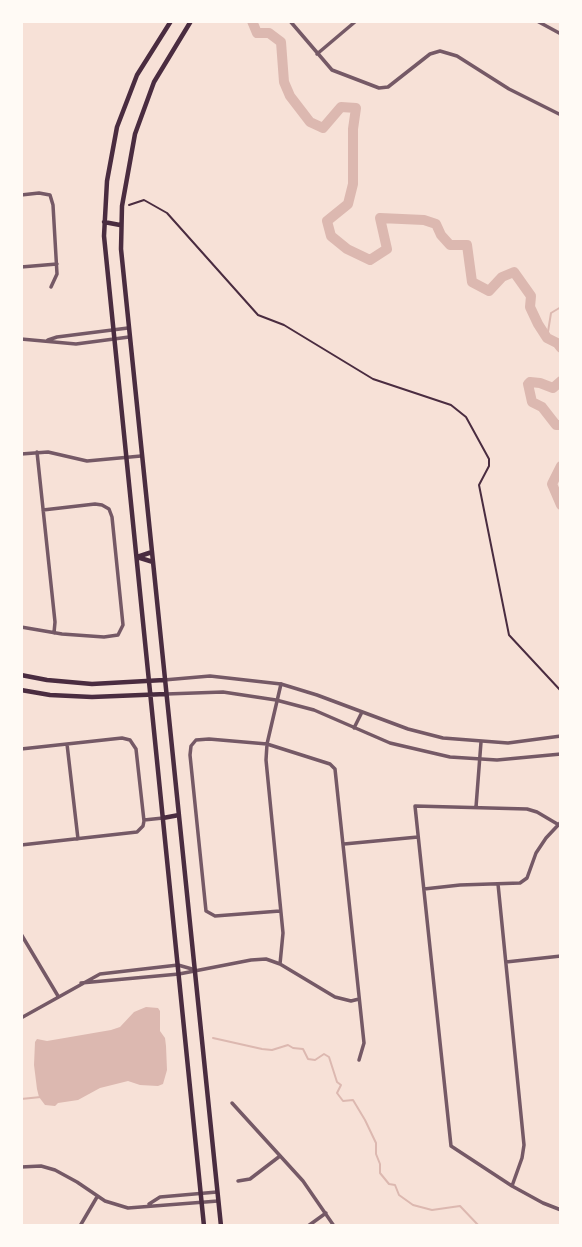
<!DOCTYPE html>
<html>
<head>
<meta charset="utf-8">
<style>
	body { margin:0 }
	#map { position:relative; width:582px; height:1247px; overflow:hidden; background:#f7e1d7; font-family:"PT Sans Narrow",sans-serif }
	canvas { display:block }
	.frame { position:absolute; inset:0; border:23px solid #fffaf5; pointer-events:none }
</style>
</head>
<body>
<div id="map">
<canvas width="582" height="1247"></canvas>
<div class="frame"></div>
</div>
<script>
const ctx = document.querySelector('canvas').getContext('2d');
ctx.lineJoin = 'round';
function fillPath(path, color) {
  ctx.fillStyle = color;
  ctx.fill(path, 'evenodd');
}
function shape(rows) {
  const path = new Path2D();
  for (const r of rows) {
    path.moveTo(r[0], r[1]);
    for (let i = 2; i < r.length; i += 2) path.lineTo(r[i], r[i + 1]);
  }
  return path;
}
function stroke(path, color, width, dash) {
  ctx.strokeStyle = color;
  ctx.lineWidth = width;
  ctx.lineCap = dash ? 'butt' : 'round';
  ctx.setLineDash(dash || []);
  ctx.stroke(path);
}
fillPath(shape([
	[146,1007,158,1008,160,1011,160,1031,165,1038,166,1046,167,1070,163,1084,158,1086,140,1085,128,1081,100,1088,78,1100,58,1103,55,1106,45,1105,39,1097,37,1089,34,1065,35,1042,37,1039,47,1041,111,1030,120,1027,134,1012]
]), '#dcb8b0');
stroke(shape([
	[547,338,551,313,561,307],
	[213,1038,262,1049,272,1050,288,1045,293,1048,303,1049,308,1059,315,1060,324,1054,329,1057,337,1082,341,1085,337,1093,343,1101,353,1100,365,1120,376,1143,376,1154,380,1164,380,1173,389,1184,395,1185,399,1195,413,1205,432,1210,460,1206,479,1226],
	[21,1099,41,1097]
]), '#dcb8b0', 2);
stroke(shape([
	[252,21,257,33,269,33,281,42,284,82,290,96,310,122,323,128,341,107,356,108,353,129,353,184,348,204,327,221,331,236,347,249,370,260,387,249,380,218,424,220,436,224,441,235,450,245,467,245,472,282,489,291,502,277,514,272,531,296,530,307,538,324,547,338,557,343,561,348],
	[561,381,553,388,540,383,530,382,528,384,532,402,542,407,556,425,561,425],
	[561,466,552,484,561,505]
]), '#dcb8b0', 10);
stroke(shape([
	[129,205,144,200,167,213,258,315,284,325,373,379,451,405,466,417,489,459,489,466,479,485,509,635,561,691]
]), '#4a2c40', 2);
stroke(shape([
	[290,21,332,70,379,88,388,87,430,54,440,51,457,56,509,89,561,115],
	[537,21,561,34],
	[317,54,356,21],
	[21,195,39,193,50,195,53,205,57,274,51,287],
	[21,267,57,264],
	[21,339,76,344,129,337],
	[48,340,57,337,128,328],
	[37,452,55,622,54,633],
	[21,454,48,452,87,461,141,456],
	[21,627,62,634,104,637,118,635,123,625,112,517,109,509,102,505,95,504,43,510],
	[67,744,78,839],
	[21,749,122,738,130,740,136,749,144,821,143,826,137,832,21,845],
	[476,807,481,742],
	[144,820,163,818],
	[559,825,537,812,527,809,415,806,451,1146,512,1186,543,1203,561,1210],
	[344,844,418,837],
	[498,884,524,1145,522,1158,512,1186],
	[424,889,460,885,520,883,527,878,536,853,546,838,561,822],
	[280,911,215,916,206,911,190,755,191,746,196,740,209,739,267,744,330,764,335,769,364,1043,359,1060],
	[21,934,58,996],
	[506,962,561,956],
	[280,964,283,933,266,760,267,744,281,684],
	[81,983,179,974,251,960,266,959,280,964,335,997,351,1001,359,999],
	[21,1018,100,974,178,965,192,969],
	[232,1103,303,1181,334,1226],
	[21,1167,41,1166,55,1170,77,1182,105,1201,128,1208,218,1201],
	[238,1181,250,1179,280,1156],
	[149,1204,160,1197,217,1192],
	[80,1226,97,1197],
	[308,1226,326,1213]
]), '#755966', 3.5);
stroke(shape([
	[164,680,210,676,281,684,317,695,408,729,443,738,508,743,561,736],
	[166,694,223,692,276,700,314,710,390,743,450,757,497,760,561,754],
	[354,728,362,712]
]), '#755966', 3.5);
stroke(shape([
	[171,21,137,75,117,127,107,181,104,236,204,1226],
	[191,21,154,82,135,134,122,206,121,249,221,1226],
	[104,222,120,225],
	[137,557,153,562],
	[137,557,152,552],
	[21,675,47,680,92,684,164,680],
	[21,690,50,695,92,697,166,694],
	[163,818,179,815]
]), '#4a2c40', 4.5);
</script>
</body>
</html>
